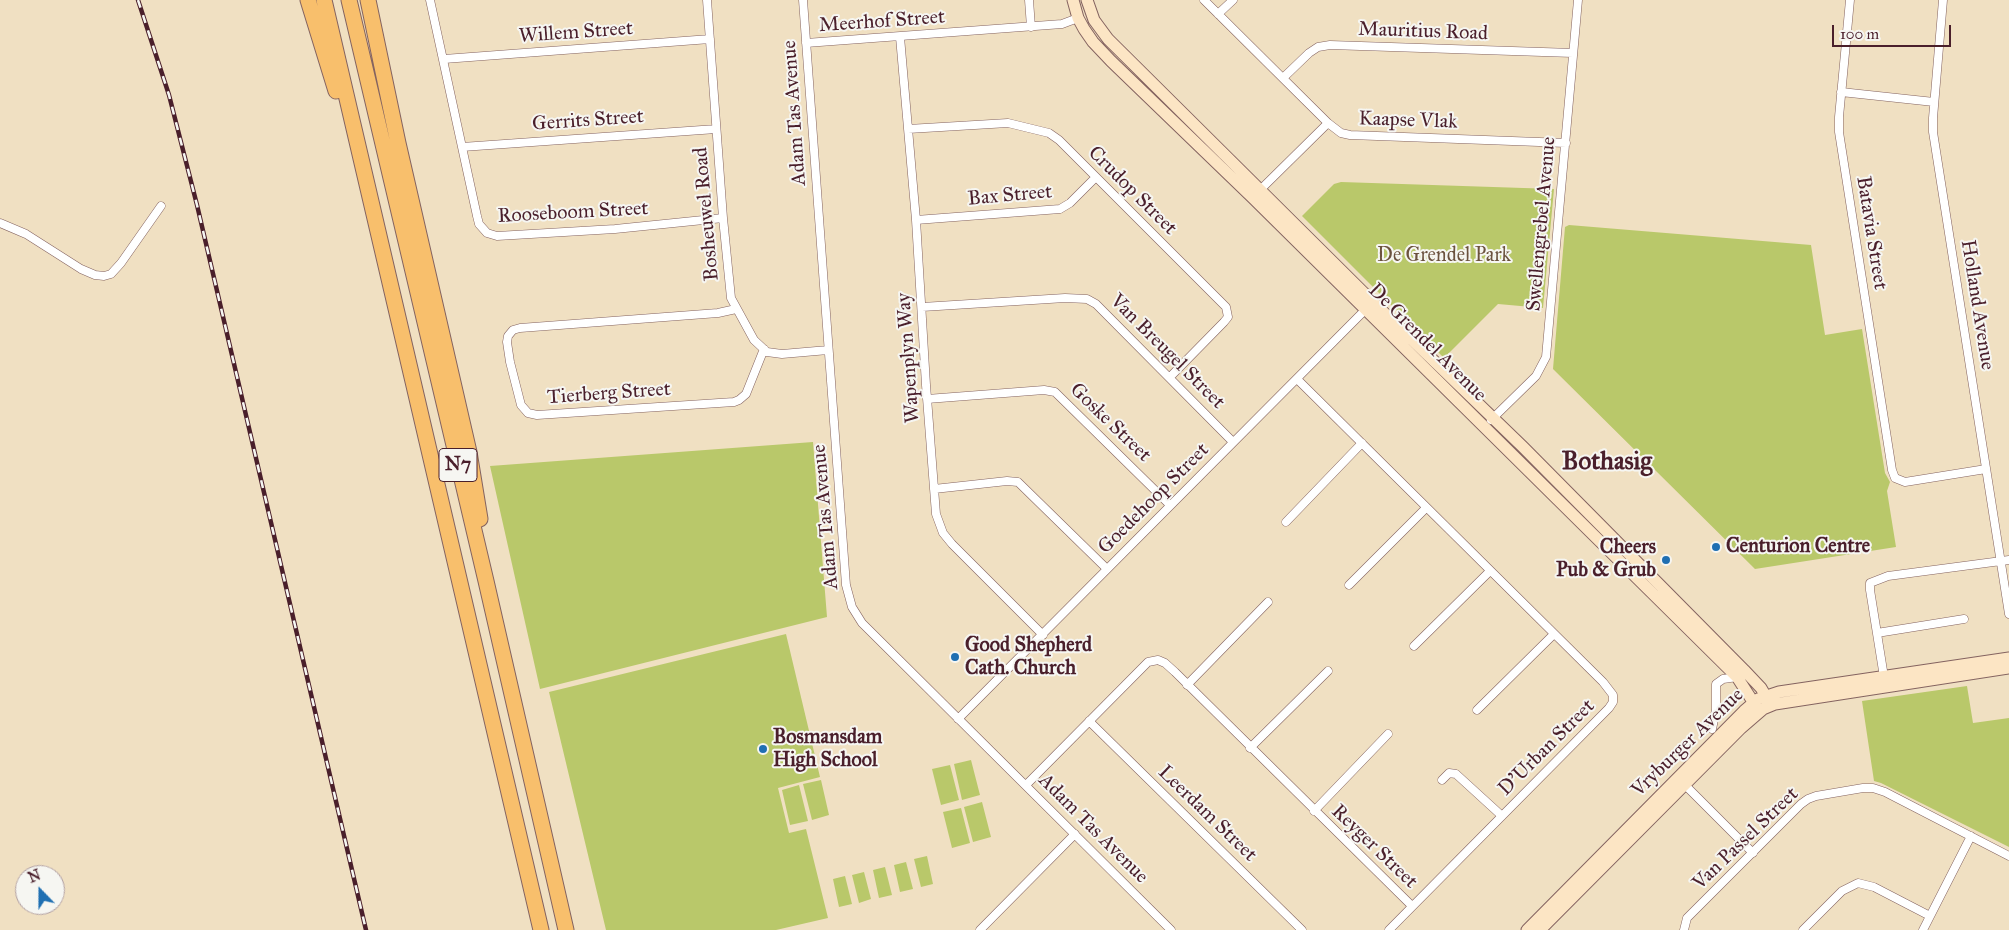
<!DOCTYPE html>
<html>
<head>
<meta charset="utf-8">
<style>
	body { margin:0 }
	#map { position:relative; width:2009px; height:930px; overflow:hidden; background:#f0e0c2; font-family:"IM FELL Great Primer",serif }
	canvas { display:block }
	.north { position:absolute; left:15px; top:865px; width:50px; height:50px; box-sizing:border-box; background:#f6f6f2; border:1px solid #b1a0a2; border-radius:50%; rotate:338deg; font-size:14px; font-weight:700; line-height:20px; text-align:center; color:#4a1f2b }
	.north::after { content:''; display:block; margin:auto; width:18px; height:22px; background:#1f6fb2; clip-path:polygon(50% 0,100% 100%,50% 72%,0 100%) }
	.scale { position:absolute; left:1832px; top:25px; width:119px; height:22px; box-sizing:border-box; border:2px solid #4a1f2b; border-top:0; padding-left:6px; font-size:15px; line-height:18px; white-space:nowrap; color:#4a1f2b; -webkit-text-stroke:4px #f6f6f2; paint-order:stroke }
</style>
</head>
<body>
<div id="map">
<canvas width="2009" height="930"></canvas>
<div class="north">N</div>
<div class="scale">100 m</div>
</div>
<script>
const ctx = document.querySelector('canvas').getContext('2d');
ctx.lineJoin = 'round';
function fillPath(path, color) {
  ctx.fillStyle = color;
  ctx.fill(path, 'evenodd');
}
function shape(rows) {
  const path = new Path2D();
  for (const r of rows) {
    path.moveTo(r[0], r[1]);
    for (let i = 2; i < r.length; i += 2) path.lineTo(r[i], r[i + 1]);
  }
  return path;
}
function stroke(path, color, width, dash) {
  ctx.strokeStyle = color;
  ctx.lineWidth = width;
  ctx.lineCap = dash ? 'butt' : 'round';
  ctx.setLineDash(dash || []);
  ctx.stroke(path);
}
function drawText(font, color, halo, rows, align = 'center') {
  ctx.font = font + ' "IM FELL Great Primer",serif';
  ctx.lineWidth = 4;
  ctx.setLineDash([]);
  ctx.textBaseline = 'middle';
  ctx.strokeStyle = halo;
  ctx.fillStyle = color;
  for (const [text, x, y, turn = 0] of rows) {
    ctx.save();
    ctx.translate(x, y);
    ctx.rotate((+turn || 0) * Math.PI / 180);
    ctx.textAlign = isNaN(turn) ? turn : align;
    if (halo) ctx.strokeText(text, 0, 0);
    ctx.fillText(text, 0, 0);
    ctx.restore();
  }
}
fillPath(shape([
	[1341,182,1554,189,1543,308,1498,304,1444,358,1302,216,1334,184],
	[1569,225,1811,245,1825,335,1862,329,1885,473,1890,482,1887,491,1896,547,1755,569,1553,369,1565,227],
	[813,442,827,617,540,689,490,466],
	[786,634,820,777,778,788,789,833,806,829,828,918,776,930,606,930,549,692],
	[1967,686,1973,723,2009,718,2009,847,1881,783,1874,781,1862,701],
	[971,760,980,795,962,800,954,764],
	[950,765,959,800,941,805,932,769],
	[821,780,829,815,812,820,803,784],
	[799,785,808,821,790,825,782,790],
	[982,802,991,837,973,842,964,807],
	[961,808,970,843,952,848,943,812],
	[927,856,933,884,921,887,914,859],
	[906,862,913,889,900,892,894,865],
	[885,867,892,895,879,898,873,870],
	[864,872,871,899,859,903,852,875],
	[845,876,852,904,839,907,833,879]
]), '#b9c86a');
const street = shape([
	[430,0,477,216,479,224,487,233,497,236,615,229,723,218],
	[707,0,723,218,731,298,754,340,767,352,782,354,828,350],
	[803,0,846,585,852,607,862,623,1171,930],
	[1029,0,1031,27],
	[1204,0,1328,123],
	[1850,0,1839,117,1839,132,1892,470,1895,478,1905,482,1986,469],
	[1943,0,1933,118,1933,132,2009,614],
	[1218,14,1233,0],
	[900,37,916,220,926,385,936,514,943,533,952,544,1043,635],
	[806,43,1062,24,1078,18],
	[444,59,710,39],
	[1283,78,1309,53,1318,47,1330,45,1573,53],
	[1841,92,1934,102],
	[908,129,1008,123,1049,133,1059,140,1226,307,1228,317,1224,322,1170,377],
	[462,147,716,129],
	[1258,192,1328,123,1341,133,1350,135,1566,143],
	[916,220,1060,209,1070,203,1095,178],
	[0,223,26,234,81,269,95,275,104,276,111,274,121,263,161,206],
	[922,307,1065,298,1087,299,1096,304,1233,442],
	[736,309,718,313,520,328,513,330,508,336,507,342,510,362,521,405,528,413,537,415,734,402,739,400,746,394,764,349],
	[1297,379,1603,682,1613,695,1613,702,1609,708,1389,930],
	[927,399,1044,390,1055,392,1170,505],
	[1491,420,1536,376,1546,357,1578,0],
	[934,489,1007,481,1018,482,1107,569],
	[1286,522,1362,443],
	[1349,585,1426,508],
	[1877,633,1964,619],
	[1414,646,1490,571],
	[1884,677,1870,590,1870,583,1888,576,2009,560],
	[1187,685,1268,602],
	[1477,710,1553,635],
	[958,719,1368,307],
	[1089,721,1302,930],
	[1712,729,1716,710,1716,684,1723,679,1737,677],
	[1250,748,1328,671],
	[1442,780,1449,773,1456,774,1502,816],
	[1682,782,1753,853],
	[1026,785,1148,662,1158,660,1165,663,1175,672,1412,906],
	[1314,811,1388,734],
	[980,930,1075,834],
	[1684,930,1687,918,1801,804,1808,799,1816,796,1863,788,1873,788,1885,792,2009,856],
	[1803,930,1842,891,1858,883,1874,887,1930,916],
	[1923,930,1971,836]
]);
const secondary = shape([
	[1073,0,1078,18,1084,29,1093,42,1111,61,1253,198,1737,677,1759,711],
	[1087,0,1094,20,1108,39,1373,302,1523,447,1744,670,1761,688,1771,705],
	[1527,930,1744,711,1758,699,1779,692,2009,658],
	[1540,930,1741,728,1763,709,1775,704,2009,668]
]);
const highway = shape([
	[308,0,336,91],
	[324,0,541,930],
	[349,0,486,581,566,930],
	[368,0,398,143,469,452,480,519]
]);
stroke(street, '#846360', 9);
stroke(secondary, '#846360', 13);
stroke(highway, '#846360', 17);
stroke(street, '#fff', 8);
stroke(secondary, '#fce5c4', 11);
stroke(highway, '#f8bf6c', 15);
const rail = shape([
	[138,0,169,95,197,205,366,930]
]);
stroke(rail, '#4a1f2b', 4.5);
stroke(rail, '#f6f6f2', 2.5, [8]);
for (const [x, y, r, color] of [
	[1716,547,5,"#1f6fb2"],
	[1666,560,5,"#1f6fb2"],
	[955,657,5,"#1f6fb2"],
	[763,749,5,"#1f6fb2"]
]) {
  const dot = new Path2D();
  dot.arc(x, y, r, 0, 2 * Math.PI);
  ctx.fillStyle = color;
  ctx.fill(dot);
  stroke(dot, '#f6f6f2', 2);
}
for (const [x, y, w] of [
	[458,465,38]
]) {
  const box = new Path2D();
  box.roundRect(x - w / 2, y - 16.5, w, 33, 4);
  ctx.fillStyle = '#f6f6f2';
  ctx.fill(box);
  stroke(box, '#4a1f2b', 1);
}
drawText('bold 19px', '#4a1f2b', null, [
	["N7",458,465]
]);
drawText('20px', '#4a1f2b', '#f6f6f2', [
	["Meerhof Street",882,22,-4],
	["Mauritius Road",1423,32,2],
	["Willem Street",576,33,-4],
	["Adam Tas Avenue",795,113,-94],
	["Gerrits Street",588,121,-4],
	["Kaapse Vlak",1408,121,2],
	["Crudop Street",1132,191,45],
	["Bax Street",1010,196,-5],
	["Rooseboom Street",573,213,-3],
	["Bosheuwel Road",707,214,-95],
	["Swellengrebel Avenue",1542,224,-85],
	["Batavia Street",1871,233,81],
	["Holland Avenue",1977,305,81],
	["De Grendel Avenue",1427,343,45],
	["Van Breugel Street",1167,352,45],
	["Wapenplyn Way",909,358,-94],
	["Tierberg Street",609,394,-4],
	["Goske Street",1110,423,44],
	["Goedehoop Street",1154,499,-45],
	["Adam Tas Avenue",826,517,-95],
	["Vryburger Avenue",1688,743,-44],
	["D'Urban Street",1547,748,-45],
	["Leerdam Street",1207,814,44],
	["Adam Tas Avenue",1093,829,45],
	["Van Passel Street",1746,839,-44],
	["Reyger Street",1374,847,44]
]);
drawText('20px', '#6b523e', '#f6f6f2', [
	["De Grendel Park",1444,256]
]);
drawText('bold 20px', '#4a1f2b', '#f6f6f2', [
	["Centurion Centre",1726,547],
	["Cheers",1656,548,"right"],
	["Pub & Grub",1656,571,"right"],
	["Good Shepherd",965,646],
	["Cath. Church",965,669],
	["Bosmansdam",773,738],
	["High School",773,761]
], 'left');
drawText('bold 25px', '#4a1f2b', '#f6f6f2', [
	["Bothasig",1607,463]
]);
</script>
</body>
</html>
